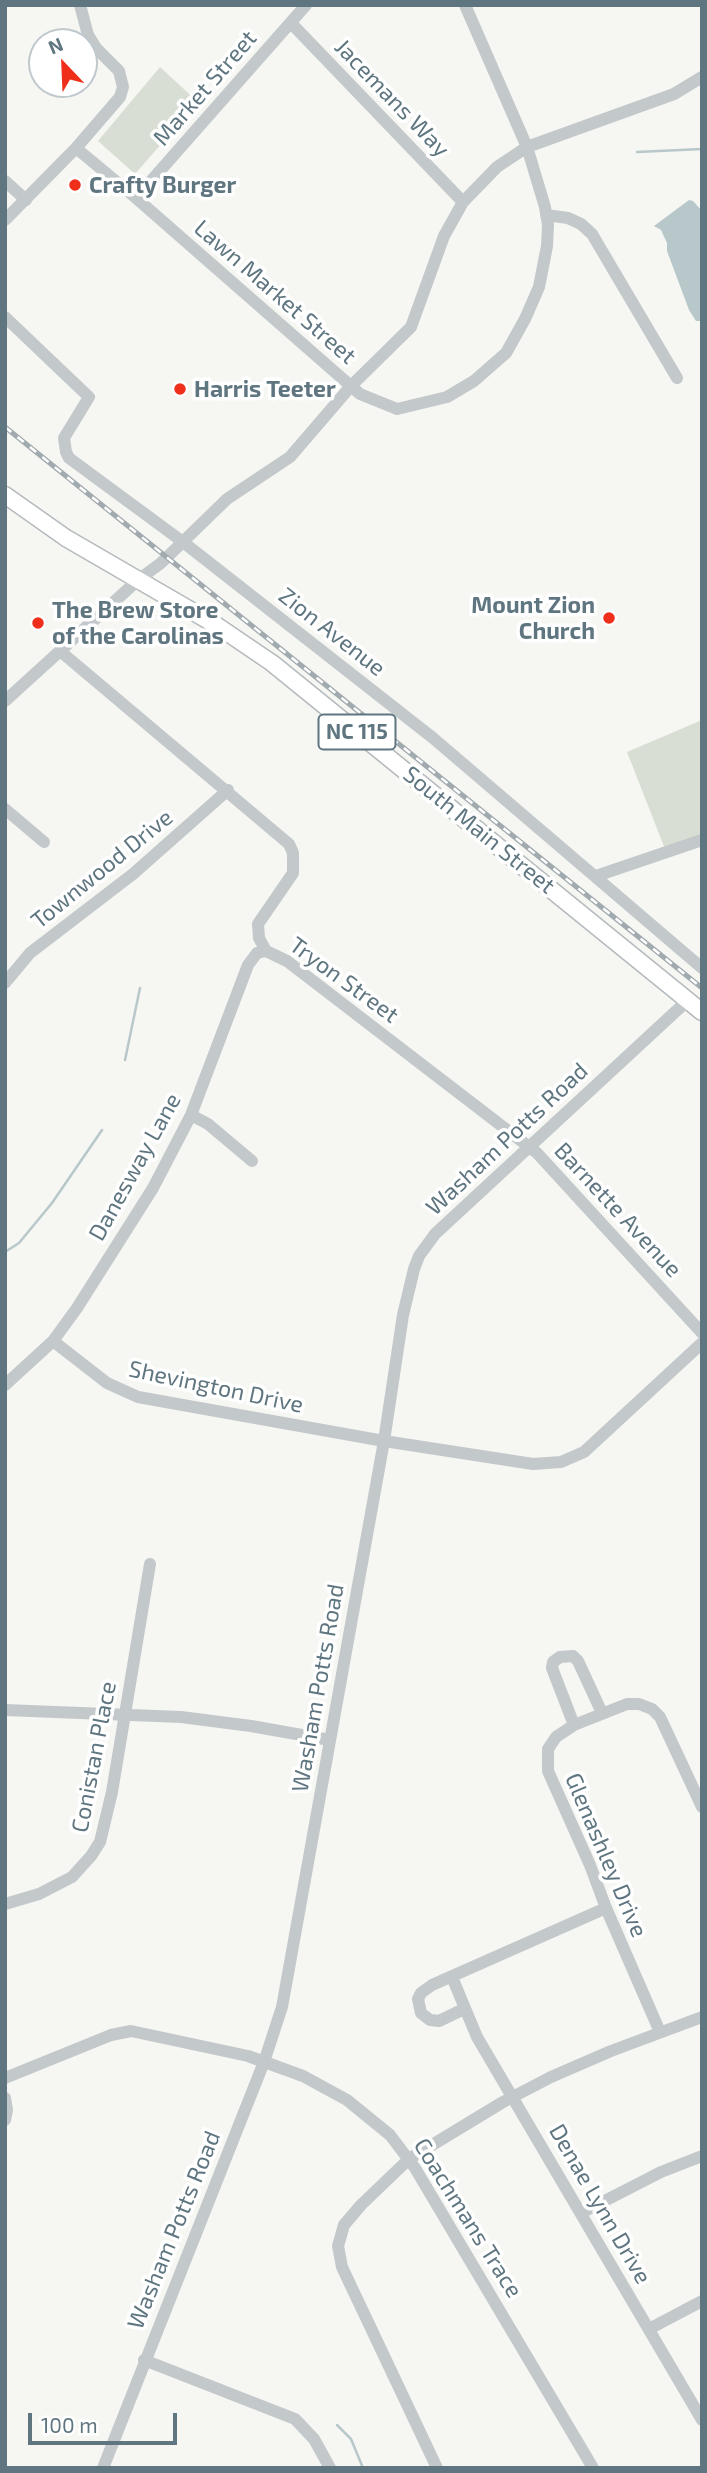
<!DOCTYPE html>
<html>
<head>
<meta charset="utf-8">
<style>
	body { margin:0 }
	#map { position:relative; width:707px; height:2473px; overflow:hidden; background:#f6f6f2; font-family:"Exo 2",sans-serif }
	canvas { display:block }
	.frame { position:absolute; inset:0; border:7px solid #5f7680; pointer-events:none }
	.north { position:absolute; left:28px; top:28px; width:70px; height:70px; box-sizing:border-box; background:#fff; border:2px solid #bfc8cc; border-radius:50%; rotate:337deg; font-size:19px; font-weight:700; line-height:28px; text-align:center; color:#5f7680 }
	.north::after { content:''; display:block; margin:auto; width:24px; height:32px; background:#ef2f19; clip-path:polygon(50% 0,100% 100%,50% 72%,0 100%) }
	.scale { position:absolute; left:28px; top:2413px; width:149px; height:32px; box-sizing:border-box; border:4px solid #5f7680; border-top:0; padding-left:9px; font-size:21px; line-height:24px; white-space:nowrap; color:#5f7680; -webkit-text-stroke:5px #fff; paint-order:stroke }
</style>
</head>
<body>
<div id="map">
<canvas width="707" height="2473"></canvas>
<div class="frame"></div>
<div class="north">N</div>
<div class="scale">100 m</div>
</div>
<script>
const ctx = document.querySelector('canvas').getContext('2d');
ctx.lineJoin = 'round';
function fillPath(path, color) {
  ctx.fillStyle = color;
  ctx.fill(path, 'evenodd');
}
function shape(rows) {
  const path = new Path2D();
  for (const r of rows) {
    path.moveTo(r[0], r[1]);
    for (let i = 2; i < r.length; i += 2) path.lineTo(r[i], r[i + 1]);
  }
  return path;
}
function stroke(path, color, width, dash) {
  ctx.strokeStyle = color;
  ctx.lineWidth = width;
  ctx.lineCap = dash ? 'butt' : 'round';
  ctx.setLineDash(dash || []);
  ctx.stroke(path);
}
function drawText(font, color, halo, rows, align = 'center') {
  ctx.font = font + ' "Exo 2",sans-serif';
  ctx.lineWidth = 7;
  ctx.setLineDash([]);
  ctx.textBaseline = 'middle';
  ctx.strokeStyle = halo;
  ctx.fillStyle = color;
  for (const [text, x, y, turn = 0] of rows) {
    ctx.save();
    ctx.translate(x, y);
    ctx.rotate((+turn || 0) * Math.PI / 180);
    ctx.textAlign = isNaN(turn) ? turn : align;
    if (halo) ctx.strokeText(text, 0, 0);
    ctx.fillText(text, 0, 0);
    ctx.restore();
  }
}
fillPath(shape([
	[160,67,198,102,135,174,98,141],
	[702,720,702,836,665,849,627,752]
]), '#d8ded3');
fillPath(shape([
	[689,200,693,201,702,211,702,321,696,321,689,310,667,251,667,243,661,230,654,226]
]), '#b8c8ca');
stroke(shape([
	[637,152,702,149],
	[125,1060,140,988],
	[5,1252,19,1243,52,1203,102,1130],
	[337,2425,351,2439,363,2468]
]), '#b8c8ca', 2.5);
const major = shape([
	[5,495,66,538,216,625,272,663,702,1012]
]);
stroke(major, '#b4babd', 19);
stroke(shape([
	[291,23,463,202],
	[76,148,136,198,360,394,397,409,447,397,474,381,506,353,525,319,539,287,547,246,548,225,545,207,527,147,465,5],
	[5,181,26,200],
	[136,198,306,5],
	[546,215,568,218,581,224,592,234,677,378],
	[5,220,76,148,120,97,123,87,119,71,96,48,88,35,80,5],
	[5,317,89,397,64,438,66,452,69,458,183,542,433,738,702,968],
	[60,651,289,844,293,853,293,873,258,924,259,938,266,951,287,961,537,1153,702,1333],
	[5,701,138,580,161,563,227,499,290,457,351,386,411,327,444,236,463,202,497,167,527,147,674,94,702,77],
	[5,809,44,842],
	[596,876,702,840],
	[5,983,30,953,133,874,228,790],
	[191,1115,208,1124,252,1161],
	[53,1341,107,1383,138,1397,384,1441,533,1464,561,1462,584,1452,702,1343],
	[5,1385,53,1341,77,1308,153,1188,191,1115,248,965,257,953,266,951],
	[5,1710,181,1717,251,1726,330,1740],
	[574,1725,552,1668,553,1662,560,1657,573,1656,578,1661,602,1713],
	[5,1904,39,1894,72,1877,91,1856,100,1842,112,1792,150,1564],
	[452,1977,477,2037,702,2420],
	[464,2009,439,2021,430,2020,421,2013,418,1999,421,1993,432,1985,606,1908],
	[660,2032,606,1908,590,1865,548,1771,548,1749,556,1737,574,1725,627,1704,639,1704,652,1709,660,1717,702,1807],
	[5,2078,111,2035,131,2031,248,2056,303,2076,347,2100,390,2135,415,2168,593,2468],
	[5,2098,7,2110,5,2120],
	[581,2213,661,2172,702,2156],
	[649,2329,702,2301],
	[144,2360,295,2419,314,2439,330,2468],
	[103,2468,264,2062,282,2007,384,1441,403,1315,414,1269,419,1256,435,1234,687,1001],
	[437,2468,342,2267,338,2246,344,2225,361,2205,409,2159,503,2102,551,2077,611,2051,702,2017]
]), '#c3c8cb', 12);
stroke(major, '#fff', 16);
const rail = shape([
	[5,427,702,988]
]);
stroke(rail, '#a1aaae', 5);
stroke(rail, '#fff', 2.5, [8]);
for (const [x, y, r, color] of [
	[75,185,7,"#ef2f19"],
	[180,389,7,"#ef2f19"],
	[609,618,7,"#ef2f19"],
	[38,623,7,"#ef2f19"]
]) {
  const dot = new Path2D();
  dot.arc(x, y, r, 0, 2 * Math.PI);
  ctx.fillStyle = color;
  ctx.fill(dot);
  stroke(dot, '#fff', 2.5);
}
for (const [x, y, w] of [
	[357,732,77]
]) {
  const box = new Path2D();
  box.roundRect(x - w / 2, y - 17.5, w, 35, 5);
  ctx.fillStyle = '#fff';
  ctx.fill(box);
  stroke(box, '#5f7680', 2);
}
drawText('bold 21px', '#5f7680', null, [
	["NC 115",357,732]
]);
drawText('23px', '#5f7680', '#fff', [
	["Market Street",205,88,-49],
	["Jacemans Way",392,98,46],
	["Lawn Market Street",275,292,41],
	["Zion Avenue",332,632,38],
	["South Main Street",479,830,39],
	["Townwood Drive",102,869,-39],
	["Tryon Street",344,980,36],
	["Washam Potts Road",507,1139,-43],
	["Danesway Lane",135,1167,-61],
	["Barnette Avenue",618,1210,47],
	["Shevington Drive",216,1387,12],
	["Washam Potts Road",318,1688,-80],
	["Conistan Place",94,1757,-79],
	["Glenashley Drive",606,1855,67],
	["Denae Lynn Drive",600,2204,60],
	["Coachmans Trace",468,2218,58],
	["Washam Potts Road",174,2230,-68]
]);
drawText('bold 23px', '#5f7680', '#fff', [
	["Crafty Burger",89,185],
	["Harris Teeter",194,389],
	["Mount Zion",595,605,"right"],
	["Church",595,631,"right"],
	["The Brew Store",52,610],
	["of the Carolinas",52,636]
], 'left');
</script>
</body>
</html>
